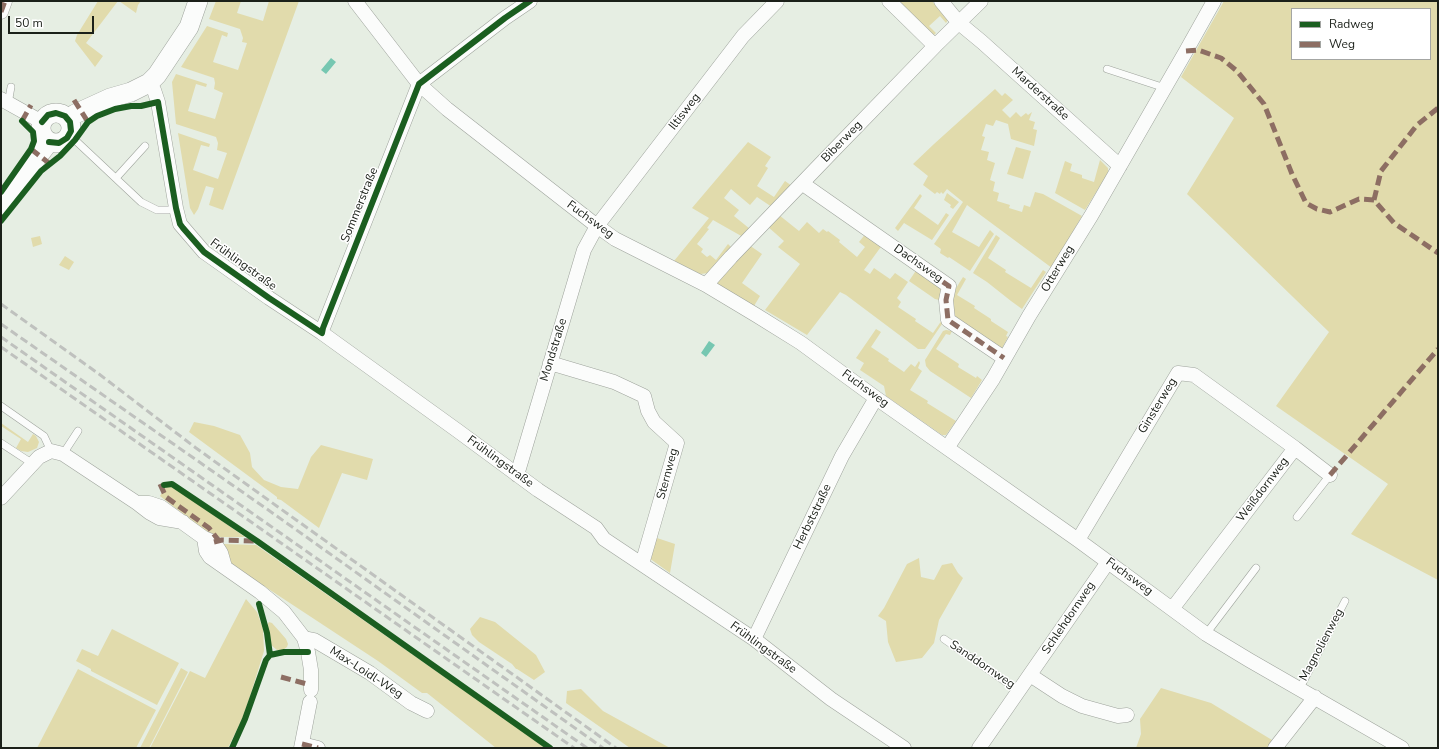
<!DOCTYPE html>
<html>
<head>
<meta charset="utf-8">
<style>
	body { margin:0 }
	#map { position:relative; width:1439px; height:749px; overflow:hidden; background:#e6eee3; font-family:"Nunito Sans",sans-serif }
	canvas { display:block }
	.frame { position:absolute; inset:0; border:2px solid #1b2019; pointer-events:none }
	.legend { position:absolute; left:1291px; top:8px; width:140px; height:52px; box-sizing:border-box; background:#fff; border:1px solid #a4a6a3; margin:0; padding:5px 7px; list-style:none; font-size:12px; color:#1b2019 }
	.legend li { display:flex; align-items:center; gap:8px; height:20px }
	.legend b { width:20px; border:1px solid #a4a6a3 }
	.scale { position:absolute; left:8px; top:16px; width:86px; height:18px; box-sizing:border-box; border:2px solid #1b2019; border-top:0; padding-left:5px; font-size:12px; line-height:14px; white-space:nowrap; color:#1b2019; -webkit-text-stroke:3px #fff; paint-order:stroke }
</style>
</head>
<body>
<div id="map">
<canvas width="1439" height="749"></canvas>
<div class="frame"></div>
<ul class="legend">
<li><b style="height:5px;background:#1b5e20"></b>Radweg</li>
<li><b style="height:5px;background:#8d6e63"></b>Weg</li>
</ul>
<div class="scale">50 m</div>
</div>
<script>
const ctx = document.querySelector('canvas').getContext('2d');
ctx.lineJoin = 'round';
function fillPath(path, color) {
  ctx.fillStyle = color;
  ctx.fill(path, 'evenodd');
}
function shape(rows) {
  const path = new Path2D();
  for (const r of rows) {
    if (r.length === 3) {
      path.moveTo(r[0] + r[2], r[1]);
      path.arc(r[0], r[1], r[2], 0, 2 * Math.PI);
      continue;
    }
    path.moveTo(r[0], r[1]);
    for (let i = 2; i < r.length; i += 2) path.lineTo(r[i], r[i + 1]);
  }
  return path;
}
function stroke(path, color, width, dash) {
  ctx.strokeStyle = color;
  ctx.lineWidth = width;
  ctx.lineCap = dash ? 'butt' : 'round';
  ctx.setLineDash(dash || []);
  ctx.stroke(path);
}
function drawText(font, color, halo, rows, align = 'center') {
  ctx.font = font + ' "Nunito Sans",sans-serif';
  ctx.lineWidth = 3;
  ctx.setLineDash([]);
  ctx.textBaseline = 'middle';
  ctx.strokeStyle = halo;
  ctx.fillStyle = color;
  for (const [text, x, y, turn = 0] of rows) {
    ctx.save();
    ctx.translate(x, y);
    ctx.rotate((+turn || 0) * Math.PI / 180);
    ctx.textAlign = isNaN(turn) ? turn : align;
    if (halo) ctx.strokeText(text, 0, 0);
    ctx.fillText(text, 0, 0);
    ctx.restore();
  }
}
fillPath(shape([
	[98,1,118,1,86,43,103,56,95,67,75,41,77,35],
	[119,1,141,1,138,5,136,13],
	[216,1,241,1,237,13,263,21,269,1,299,1,223,210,209,205,214,188,206,186,198,209,194,215,190,208,178,133,210,144,209,147,201,145,193,170,218,179,227,153,217,150,218,143,216,137,176,124,172,82,176,74,207,84,206,87,196,84,188,111,215,119,223,93,214,89,215,83,214,78,181,67,207,26,228,33,227,37,222,35,213,62,238,70,247,43,242,42,243,38,240,29,209,19],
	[897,1,932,1,948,20,946,23,940,16,929,26,936,33,932,37],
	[1224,1,1438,1,1438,580,1351,534,1388,484,1276,406,1329,332,1187,194,1234,118,1181,77],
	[1292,9,1430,9,1430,59,1292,59],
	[995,89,1002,96,1005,93,1013,100,1002,110,1010,118,1016,112,1021,117,1026,113,1028,115,1032,112,1029,120,1035,122,1033,129,1037,130,1034,146,1011,139,1008,124,996,120,993,126,986,124,982,136,985,137,981,150,989,152,987,160,995,163,990,180,995,182,993,191,999,193,997,201,1010,205,1009,208,1022,212,1024,205,1030,207,1035,192,1043,194,1082,216,1052,268,967,205,952,232,979,247,990,230,994,234,970,271,949,257,948,258,940,253,941,249,934,244,963,202,947,189,943,194,941,192,940,194,937,192,935,194,923,185,928,176,913,164,934,144],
	[748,142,771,157,765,166,768,168,757,186,774,197,785,181,792,186,772,207,757,197,750,205,731,189,724,198,739,210,734,216,750,229,743,237,713,220,707,228,709,229,697,244,703,249,701,252,707,257,710,255,716,260,728,244,732,248,709,273,700,274,674,261,709,218,692,208],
	[1016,147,1031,151,1023,179,1007,174],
	[1100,160,1108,168,1108,173,1085,210,1055,193,1065,161,1072,164,1070,171,1082,175,1082,178,1094,182],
	[947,193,959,202,953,209,950,207,951,205,944,200],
	[920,194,922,196,914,208,938,225,946,213,949,215,932,240,904,223,898,231,895,228],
	[779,215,799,231,807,222,819,233,823,229,827,232,828,231,840,240,839,242,857,257,865,247,859,242,867,232,883,244,864,270,870,274,874,268,890,279,895,273,908,282,897,298,901,302,898,307,916,319,915,321,933,333,944,317,944,321,925,349,918,349,846,295,840,292,807,335,765,310,800,264,778,247,784,241,767,226],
	[996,235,1000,238,988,258,1006,270,1005,272,1031,288,1043,270,1046,272,1022,309,1011,301,987,282,973,273],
	[40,236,42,244,33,247,31,238],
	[749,245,762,254,742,283,760,296,754,306,718,285,718,281],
	[65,256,74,262,69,270,59,265],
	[917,269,943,289,939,300,935,299,909,281],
	[963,277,966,279,957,295,975,306,974,308,991,319,991,321,1008,332,1006,336,1008,337,1000,352,957,323,948,301],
	[876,329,881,332,871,347,889,359,888,361,904,372,911,364,915,367,919,361,920,363,918,368,922,371,910,390,928,401,927,403,956,421,946,435,942,435,886,396,884,386,860,370,864,363,856,358],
	[946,330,952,331,950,335,946,334,936,349,959,364,958,367,976,378,977,376,982,380,971,398,930,371,926,366,925,360,943,331],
	[194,422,214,426,240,435,250,453,252,467,264,480,281,487,298,489,311,457,321,445,373,459,367,480,342,473,319,528,281,500,277,499,277,497,189,432],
	[1,423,28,442,33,434,36,436,39,442,37,448,28,452,21,451,16,448,21,439,1,426],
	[172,486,245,537,215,537,206,532,160,496,166,487],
	[654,537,675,544,670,573,649,558],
	[222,544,256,545,546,748,496,748,427,693,422,693,378,661,229,563],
	[919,558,921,577,934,580,942,565,952,563,958,573,963,578,939,620,934,643,922,658,896,662,888,642,886,621,878,616,884,608,907,564],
	[246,599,257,612,263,629,264,651,251,693,243,717,228,748,150,748,190,671,205,678],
	[480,617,495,622,536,655,545,672,534,680,517,669,516,669,512,664,479,642,472,635,470,629],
	[269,622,272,623,280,632,286,639,288,644,287,647,283,650,277,650,271,645,267,625],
	[112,629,179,663,157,705,91,671,91,669,76,661,82,649,98,656],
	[181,668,188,672,149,748,140,748],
	[78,669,156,710,136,748,37,748],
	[1161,688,1211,703,1272,740,1268,748,1136,748,1141,734,1140,719],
	[581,689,603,711,670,748,630,748,566,703,567,691]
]), '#e1dbac');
fillPath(shape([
	[331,58,336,62,326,74,321,70],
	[709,341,715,345,706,357,701,353]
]), '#76c7b1');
const lane = shape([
	[1107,69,1165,88],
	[8,104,11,87],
	[75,140,141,202,157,210,169,210,176,208],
	[116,178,145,146],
	[1,406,44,436,51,451],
	[1,443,33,464],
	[63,454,78,431],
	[1297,517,1330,475],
	[1206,634,1256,568],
	[944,639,1019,691],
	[1300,688,1345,601]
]);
const street = shape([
	[355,1,419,84,447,109,597,226,615,239,706,285,756,315,801,343,876,398,1078,540,1206,634,1249,660,1402,748],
	[889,1,935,46],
	[941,1,959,23,982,42,1120,166],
	[1,12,5,1],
	[149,83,154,90,158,102,176,208,180,224,204,252,269,298,322,333,458,431,538,490,596,528,604,539,754,639,831,699,904,748],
	[1,99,42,122],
	[803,184,949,286,946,300,948,320,1004,358],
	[706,285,731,257,833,151,935,46,981,1],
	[322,333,323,328,419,84,505,18,530,1],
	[550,363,614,382,644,396,648,411,654,422,677,443,642,564],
	[947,448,993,379,1029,316,1091,216,1186,51,1214,1],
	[517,475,584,250,597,226,743,36,777,1],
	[1,498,39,457,51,451,63,454,137,503,150,513,159,518,183,522],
	[139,503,149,503,161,507,204,538,214,542,221,553,225,567],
	[204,538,206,551,210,557,260,592,284,612,304,638,308,652,311,670,311,690],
	[1078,540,1178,373,1194,375,1295,448,1330,475],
	[1172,609,1295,448],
	[304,638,314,640,370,673,411,703,427,711],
	[754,639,842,456,876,398],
	[1030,675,1062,696,1082,706,1118,716,1127,715],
	[302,744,318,748],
	[301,748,310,702],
	[979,748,1108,562],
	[1275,748,1315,697]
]);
const secondary = shape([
	[56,128,15],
	[68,119,75,114,110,98,131,92,149,83,157,75,189,27,198,1],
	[1,205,49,142]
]);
stroke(lane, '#9ea39c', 8);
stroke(street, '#9ea39c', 15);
stroke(secondary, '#9ea39c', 20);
stroke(lane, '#fbfcfb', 7);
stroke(street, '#fbfcfb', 14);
stroke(secondary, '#fbfcfb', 19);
stroke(shape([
	[1,304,99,374,196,448,278,507,616,748],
	[1,324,274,514,603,748],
	[1,337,587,748],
	[1,347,574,748]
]), '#bfc1be', 3, [8, 4]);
stroke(shape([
	[1,12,5,1],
	[1186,51,1198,50,1221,58,1237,71,1264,104,1292,174,1306,203,1317,209,1330,212,1359,199,1374,200,1394,223,1438,253],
	[74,100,88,122],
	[22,121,31,105],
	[31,149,50,164],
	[1374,200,1381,171,1417,125,1438,108],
	[918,265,949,286,946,300,948,320,1004,358],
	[1330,475,1438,349],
	[160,484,166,497,209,528,219,541],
	[214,542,222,540,255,541],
	[281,677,307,684],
	[302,744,318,748]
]), '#8d6e63', 5, [10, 5]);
stroke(shape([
	[42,122,48,115,56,113,65,116,70,122,71,131,67,138,59,143,49,142],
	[1,192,31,149,34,141,33,132,22,121],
	[1,221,41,171,60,156,75,140,88,122,97,116,115,109,131,106,141,106,158,102,176,208,180,224,183,228,204,252,269,298,322,333,323,328,419,84,505,18,530,1],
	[164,485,172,484,257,541,550,748],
	[259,604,267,633,270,655],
	[232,748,245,719,266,660,270,655,284,652,308,652]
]), '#1b5e20', 6);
drawText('12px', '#1b2019', '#fff', [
	["Marderstraße",1040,94,42],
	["Iltisweg",685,112,-52],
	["Biberweg",842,142,-46],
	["Sommerstraße",360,205,-68],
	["Fuchsweg",590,220,36],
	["Dachsweg",918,264,35],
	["Frühlingstraße",243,265,36],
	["Otterweg",1058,269,-59],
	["Mondstraße",554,350,-73],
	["Fuchsweg",865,389,36],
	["Ginsterweg",1158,406,-59],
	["Frühlingstraße",500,462,36],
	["Sternweg",668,474,-75],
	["Weißdornweg",1263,490,-53],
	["Herbststraße",813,517,-64],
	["Fuchsweg",1129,577,36],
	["Schlehdornweg",1069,618,-56],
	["Magnolienweg",1322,645,-62],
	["Frühlingstraße",763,648,36],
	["Sanddornweg",982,665,34],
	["Max-Loidl-Weg",366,673,33]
]);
</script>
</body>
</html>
